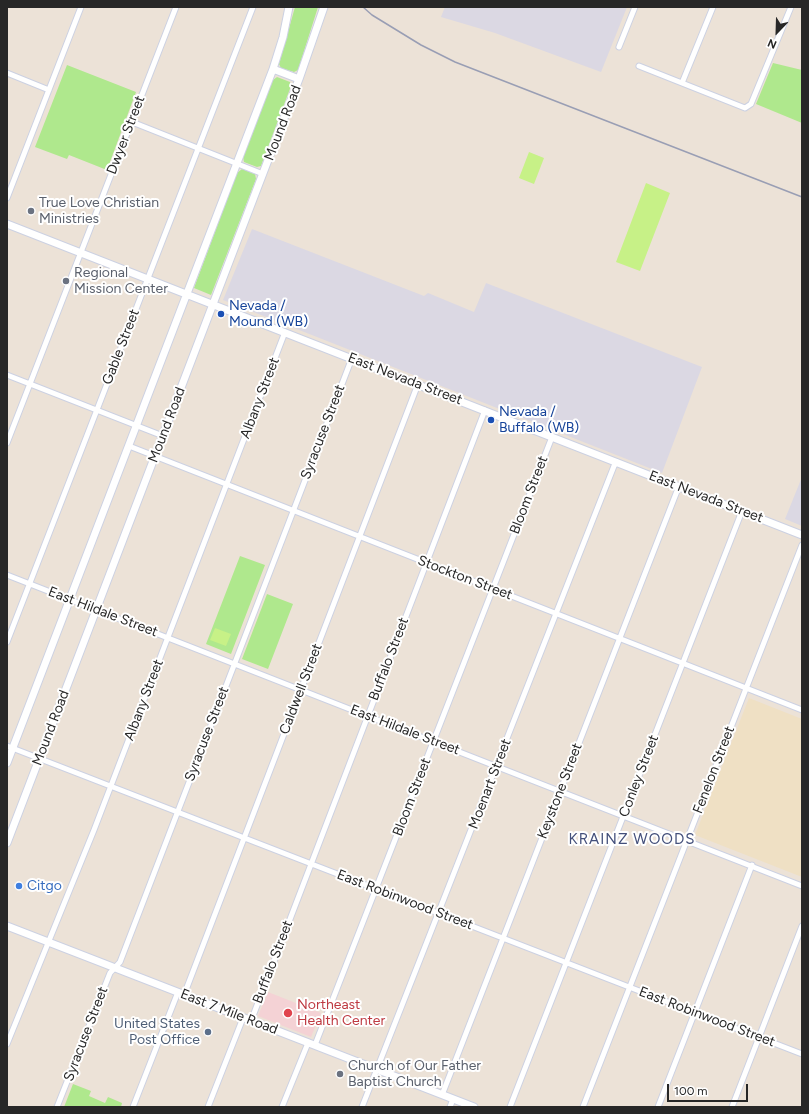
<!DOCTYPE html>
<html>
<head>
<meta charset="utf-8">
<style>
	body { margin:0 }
	#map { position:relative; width:809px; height:1114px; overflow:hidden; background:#ece2d7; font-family:Figtree,sans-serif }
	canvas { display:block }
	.frame { position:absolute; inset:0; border:8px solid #272727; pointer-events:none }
	.north { position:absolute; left:757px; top:12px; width:40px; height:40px; -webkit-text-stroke:3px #fff; paint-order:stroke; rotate:203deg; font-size:11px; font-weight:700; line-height:16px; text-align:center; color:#272727 }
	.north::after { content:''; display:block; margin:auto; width:14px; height:18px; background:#272727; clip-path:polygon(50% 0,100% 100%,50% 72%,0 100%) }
	.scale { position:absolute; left:667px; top:1084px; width:81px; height:18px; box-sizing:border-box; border:2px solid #272727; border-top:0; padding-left:5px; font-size:12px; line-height:14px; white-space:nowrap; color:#272727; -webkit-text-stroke:3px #fff; paint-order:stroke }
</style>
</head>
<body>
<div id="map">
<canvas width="809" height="1114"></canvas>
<div class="frame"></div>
<div class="north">N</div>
<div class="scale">100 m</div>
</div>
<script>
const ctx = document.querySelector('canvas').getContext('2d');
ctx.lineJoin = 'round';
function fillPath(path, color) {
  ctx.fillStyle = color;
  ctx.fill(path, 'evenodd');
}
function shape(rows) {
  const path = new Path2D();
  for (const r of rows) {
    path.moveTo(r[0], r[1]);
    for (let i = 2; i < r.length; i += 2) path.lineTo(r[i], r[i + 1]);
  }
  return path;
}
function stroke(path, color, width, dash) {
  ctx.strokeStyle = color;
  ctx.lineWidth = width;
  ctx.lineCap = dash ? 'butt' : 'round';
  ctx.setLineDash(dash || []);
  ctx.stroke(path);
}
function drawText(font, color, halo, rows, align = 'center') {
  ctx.font = font + ' Figtree,sans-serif';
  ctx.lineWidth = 4;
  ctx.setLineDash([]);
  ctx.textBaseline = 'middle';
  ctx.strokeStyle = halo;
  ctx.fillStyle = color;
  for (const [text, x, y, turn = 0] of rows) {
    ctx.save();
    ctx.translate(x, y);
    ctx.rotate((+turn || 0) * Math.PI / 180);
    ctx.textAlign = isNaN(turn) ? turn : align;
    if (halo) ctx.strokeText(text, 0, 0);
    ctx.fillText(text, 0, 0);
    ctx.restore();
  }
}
fillPath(shape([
	[445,7,627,7,601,72,495,33,441,17],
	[252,229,424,296,428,293,474,312,486,283,702,367,662,473,223,300],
	[802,477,802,526,785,519]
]), '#dbd8e3');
fillPath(shape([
	[749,698,802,719,802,877,695,835]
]), '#efe0c4');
fillPath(shape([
	[268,992,321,1013,311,1037,258,1016]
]), '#f4d2d5');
fillPath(shape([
	[295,7,318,7,298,70,294,72,281,68,279,64],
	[773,63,802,70,802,123,756,104],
	[67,65,136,92,107,170,69,155,67,159,35,147],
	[277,77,290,82,291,86,261,166,257,167,244,162,243,157,273,80],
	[242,169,255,174,256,179,211,295,194,288,237,173],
	[240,556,265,565,231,654,206,644],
	[267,594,293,604,268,669,242,659],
	[73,1084,91,1091,89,1096,105,1103,108,1097,122,1103,121,1107,64,1107]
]), '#afe88d');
fillPath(shape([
	[529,152,544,158,534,184,519,178],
	[646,183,670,193,640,271,616,262],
	[215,628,231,634,226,646,210,640]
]), '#c7f187');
const street = shape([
	[619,47,635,7],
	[639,66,745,108,751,104,791,7],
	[7,73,49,90],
	[682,83,713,7],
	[132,122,263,174],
	[7,198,81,7],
	[7,375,163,436],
	[7,443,176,7],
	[129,446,802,710],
	[7,575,802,886],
	[7,642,253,7],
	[7,746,802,1054],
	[184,995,418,384],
	[251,1021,485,410],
	[7,1044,94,830,285,332],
	[315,1045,552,437],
	[442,1095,679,486],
	[57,1107,110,973,120,962,352,358],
	[133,1107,178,992],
	[208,1107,243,1018],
	[282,1107,308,1043],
	[362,1107,614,466,617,462],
	[450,1107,453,1099],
	[510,1107,742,511],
	[583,1107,802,545],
	[658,1107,752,865],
	[732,1107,802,926]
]);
const secondary = shape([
	[273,69,299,79],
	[7,224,802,535],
	[7,763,273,69,283,37,289,7],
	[7,843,299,79,324,7],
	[7,926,474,1107]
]);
stroke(street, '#ccd1e2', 7);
stroke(secondary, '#ccd1e2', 9);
stroke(street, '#fff', 5);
stroke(secondary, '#fff', 7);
stroke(shape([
	[363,7,372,15,421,45,455,62,802,197]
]), '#999eb4', 1.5);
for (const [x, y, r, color] of [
	[31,211,4,"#6b7280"],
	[66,281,4,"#6b7280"],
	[221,314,4,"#1a4fb4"],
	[491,420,4,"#1a4fb4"],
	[19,886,4,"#3f7fe0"],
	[288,1013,5,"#e0444e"],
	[208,1032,4,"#5c6f8a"],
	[340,1074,4,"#6b7280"]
]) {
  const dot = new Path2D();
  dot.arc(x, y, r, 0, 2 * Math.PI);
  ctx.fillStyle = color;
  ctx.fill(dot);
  stroke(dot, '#fff', 1.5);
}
drawText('14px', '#272727', '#fff', [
	["Mound Road",283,123,-69],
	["Dwyer Street",126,135,-69],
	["Gable Street",121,347,-69],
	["East Nevada Street",405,379,21],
	["Albany Street",260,398,-69],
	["Mound Road",167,425,-69],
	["Syracuse Street",323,432,-69],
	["Bloom Street",529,495,-69],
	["East Nevada Street",706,497,21],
	["Stockton Street",465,578,21],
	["East Hildale Street",103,612,21],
	["Buffalo Street",389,659,-69],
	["Caldwell Street",301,689,-69],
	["Albany Street",144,700,-69],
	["Mound Road",51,728,-69],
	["East Hildale Street",405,730,21],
	["Syracuse Street",207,734,-69],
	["Fenelon Street",714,770,-69],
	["Conley Street",639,776,-69],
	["Moenart Street",490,784,-69],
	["Keystone Street",560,791,-69],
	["Bloom Street",412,797,-69],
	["East Robinwood Street",405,900,21],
	["Buffalo Street",273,962,-69],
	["East 7 Mile Road",229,1012,21],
	["East Robinwood Street",707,1017,21],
	["Syracuse Street",86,1034,-69]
]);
drawText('14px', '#5b616d', '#fff', [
	["True Love Christian",39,203],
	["Ministries",39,219],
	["Regional",74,273],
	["Mission Center",74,289],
	["Church of Our Father",348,1066],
	["Baptist Church",348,1082]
], 'left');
drawText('14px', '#164399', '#fff', [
	["Nevada /",229,306],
	["Mound (WB)",229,322],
	["Nevada /",499,412],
	["Buffalo (WB)",499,428]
], 'left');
drawText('14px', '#366cbe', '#fff', [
	["Citgo",27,886]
], 'left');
drawText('14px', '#be3a42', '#fff', [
	["Northeast",297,1005],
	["Health Center",297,1021]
], 'left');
drawText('14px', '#4e5e75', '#fff', [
	["United States",200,1024],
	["Post Office",200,1040]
], 'right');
ctx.letterSpacing = '1px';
drawText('15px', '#44507b', '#fff', [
	["KRAINZ WOODS",632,840]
]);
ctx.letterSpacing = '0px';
</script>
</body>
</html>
